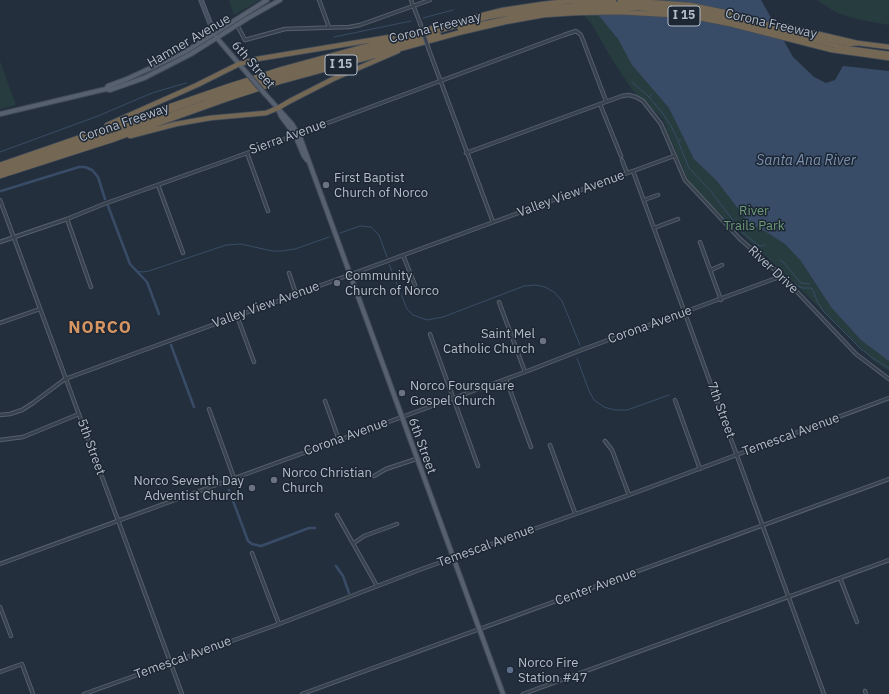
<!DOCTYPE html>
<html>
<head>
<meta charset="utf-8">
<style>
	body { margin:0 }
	canvas { display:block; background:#242f3e }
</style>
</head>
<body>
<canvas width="889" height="694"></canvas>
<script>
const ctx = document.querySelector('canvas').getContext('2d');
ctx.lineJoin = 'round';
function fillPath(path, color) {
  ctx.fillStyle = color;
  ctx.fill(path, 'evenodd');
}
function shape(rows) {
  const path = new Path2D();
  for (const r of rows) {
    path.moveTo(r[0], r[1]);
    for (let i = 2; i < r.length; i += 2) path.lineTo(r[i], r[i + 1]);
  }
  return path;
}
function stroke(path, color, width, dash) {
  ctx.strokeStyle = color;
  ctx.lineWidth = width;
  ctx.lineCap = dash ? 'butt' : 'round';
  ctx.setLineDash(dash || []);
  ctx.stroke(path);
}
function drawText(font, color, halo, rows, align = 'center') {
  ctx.font = font + ' "IBM Plex Sans",sans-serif';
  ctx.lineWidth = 3;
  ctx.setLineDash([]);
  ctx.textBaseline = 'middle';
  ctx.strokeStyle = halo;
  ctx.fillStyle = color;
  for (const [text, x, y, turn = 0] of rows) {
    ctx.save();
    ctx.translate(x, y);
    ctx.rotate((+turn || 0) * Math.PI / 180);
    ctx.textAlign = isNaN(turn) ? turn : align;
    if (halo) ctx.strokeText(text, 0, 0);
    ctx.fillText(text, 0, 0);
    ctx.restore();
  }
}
fillPath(shape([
	[229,0,260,0,234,15],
	[569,0,625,0,889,306,889,371,876,363,784,273,691,187,667,131,663,119,633,91,613,61,591,23],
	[817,0,889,0,889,25,857,19,837,13],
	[0,61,16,105,0,109]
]), '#263c3f');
fillPath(shape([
	[580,0,761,0,793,57,814,77,826,83,835,80,843,66,889,71,889,361,861,340,831,307,801,261,785,244,768,233,749,223,717,181,694,159,669,108,632,65,618,39,600,17,585,7]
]), '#394c67');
stroke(shape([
	[423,18,453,10],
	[334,37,411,21],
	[632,82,649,97,652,94],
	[649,97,661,111,671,126,678,140],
	[681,140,678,141,689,168,710,190,741,231,759,246,765,245],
	[0,152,98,116,152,93,186,83],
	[340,233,360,226,371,227,379,235,387,257],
	[780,260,784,263,801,283,809,284],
	[389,264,407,309,413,315,427,320,443,317,524,286,536,285,545,287,554,292,562,301,580,345],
	[136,271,142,272,149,271,226,245,241,244,272,251,281,251,295,249,329,237],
	[792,283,802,288,812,288,818,303,824,312,863,351],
	[864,351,871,357,889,368],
	[577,358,589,391,594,400,604,407,615,410,627,410,669,395]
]), '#394c67', 1);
stroke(shape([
	[1,191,79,167,85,167,92,170,98,177,105,199],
	[108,206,130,264,147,282,159,314],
	[171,345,194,407],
	[229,490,248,541,252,544,261,546,309,528,315,528],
	[336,566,343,576,349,593]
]), '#394c67', 2.5);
const minor = shape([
	[319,0,329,27],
	[411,0,420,23],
	[237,25,245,40,285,29,349,27,360,25,430,0],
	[429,50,493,222],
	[600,104,621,156],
	[247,153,268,211],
	[466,153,622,96,629,95,636,97,643,101,661,124,685,180,740,239,782,276,856,354,889,379],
	[622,160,627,173],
	[633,171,824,694],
	[158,185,183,253],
	[0,200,182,694],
	[644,200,658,195],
	[67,219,91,287],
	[654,228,678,219],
	[0,242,67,219,104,204,228,160,564,35,576,31,581,35,606,101],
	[700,242,721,300],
	[403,255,415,285],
	[711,270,722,265],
	[289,273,296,294],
	[499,302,525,372],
	[237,316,254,362],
	[0,323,40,309],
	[430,334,478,466],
	[506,379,531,447],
	[675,400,700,469],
	[325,401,339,440],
	[209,409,234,478],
	[0,415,10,414,22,410,33,403,65,379,674,156],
	[0,440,23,437,79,414],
	[605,441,612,450,629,495],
	[550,445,575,513],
	[374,476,386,469,416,459],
	[337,515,377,586],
	[354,543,364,536,397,524],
	[252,553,279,624],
	[0,564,525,372,584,349,782,276],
	[840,578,857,622],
	[0,607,11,636],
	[0,672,22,664,33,694],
	[865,691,866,694],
	[84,694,279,624,419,570,629,495,889,398],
	[302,694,889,479],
	[523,694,889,560]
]);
const secondary = shape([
	[201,0,214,33]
]);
const primary = shape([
	[216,37,246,72],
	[106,89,108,86,127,79,185,52,267,0],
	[265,94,292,124,300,137,503,694],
	[278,109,281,116,295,135,304,156,307,160],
	[0,114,106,89,110,90,144,78,191,54,248,18,280,0]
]);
const motorway = shape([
	[620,0,690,5,734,14],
	[772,23,857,43,889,47],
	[460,29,524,15,558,10,597,8,638,8,688,13,735,21,844,48,889,54],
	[107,125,197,85,239,64,257,59,390,37],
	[130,136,176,124,210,118,266,113,278,108,290,101,333,79,398,51],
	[0,165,226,87,279,70,455,22,503,10,543,4,569,1,614,0],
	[0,168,69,146,205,98,266,78,488,17,543,8,592,4,637,4,681,8,731,16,848,44,857,43],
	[0,172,108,137,244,89,439,35],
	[0,176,115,139,230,98,282,81,458,33,505,22,544,15,574,13,619,12,689,16,730,24,832,50,889,58]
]);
stroke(minor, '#565f6c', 4.5);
stroke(secondary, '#565f6c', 5.5);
stroke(primary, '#414a57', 6);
stroke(motorway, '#434c59', 6);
stroke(minor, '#38414e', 2.5);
stroke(secondary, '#465061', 3.5);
stroke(primary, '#56606e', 4);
stroke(motorway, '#746855', 4.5);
const minorBridge = shape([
	[420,23,429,50]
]);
const primaryBridge = shape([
	[246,72,265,94]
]);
stroke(minorBridge, '#565f6c', 4.5, []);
stroke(primaryBridge, '#414a57', 6, []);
stroke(minorBridge, '#38414e', 2.5);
stroke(primaryBridge, '#56606e', 4);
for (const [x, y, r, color] of [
	[326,185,4,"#6b7280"],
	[337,283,4,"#6b7280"],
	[543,341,4,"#6b7280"],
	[402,393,4,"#6b7280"],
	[274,480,4,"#6b7280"],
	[252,488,4,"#6b7280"],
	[510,670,4,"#5c6f8a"]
]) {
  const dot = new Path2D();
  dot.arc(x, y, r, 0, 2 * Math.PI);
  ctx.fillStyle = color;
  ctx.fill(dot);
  stroke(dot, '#1d2633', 1.5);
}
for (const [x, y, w] of [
	[684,16,32],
	[341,65,32]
]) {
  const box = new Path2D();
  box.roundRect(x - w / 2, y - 10, w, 20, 3);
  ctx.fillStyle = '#1d2633';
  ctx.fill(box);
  stroke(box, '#b4bcc9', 1);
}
drawText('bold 12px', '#b4bcc9', null, [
	["I 15",684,16],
	["I 15",341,65]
]);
drawText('13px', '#b4bcc9', '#1d2633', [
	["Corona Freeway",771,24,13],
	["Corona Freeway",435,28,-14],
	["Hamner Avenue",189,41,-30],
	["6th Street",253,65,49],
	["Corona Freeway",124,123,-19],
	["Sierra Avenue",288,137,-20],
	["Valley View Avenue",571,194,-20],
	["River Drive",773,270,43],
	["Valley View Avenue",266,305,-20],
	["Corona Avenue",650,325,-20],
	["7th Street",721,410,70],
	["Temescal Avenue",791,435,-20],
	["Corona Avenue",346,437,-20],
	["6th Street",422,446,70],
	["5th Street",91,447,70],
	["Temescal Avenue",486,546,-20],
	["Center Avenue",596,587,-20],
	["Temescal Avenue",183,658,-20]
]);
drawText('13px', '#b4bcc9', '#1d2633', [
	["First Baptist",334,178],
	["Church of Norco",334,193],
	["Community",345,276],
	["Church of Norco",345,291],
	["Saint Mel",535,334,"right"],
	["Catholic Church",535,349,"right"],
	["Norco Foursquare",410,386],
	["Gospel Church",410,401],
	["Norco Christian",282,473],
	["Church",282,488],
	["Norco Seventh Day",244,481,"right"],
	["Adventist Church",244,496,"right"],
	["Norco Fire",518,663],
	["Station #47",518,678]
], 'left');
drawText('13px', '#6b9a76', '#1d2633', [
	["River",754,211],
	["Trails Park",754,226]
]);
drawText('italic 14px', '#7c92b1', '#1d2633', [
	["Santa Ana River",806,161]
]);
ctx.letterSpacing = '1px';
drawText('bold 17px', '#d59563', '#1d2633', [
	["NORCO",100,328]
]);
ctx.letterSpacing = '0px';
</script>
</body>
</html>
